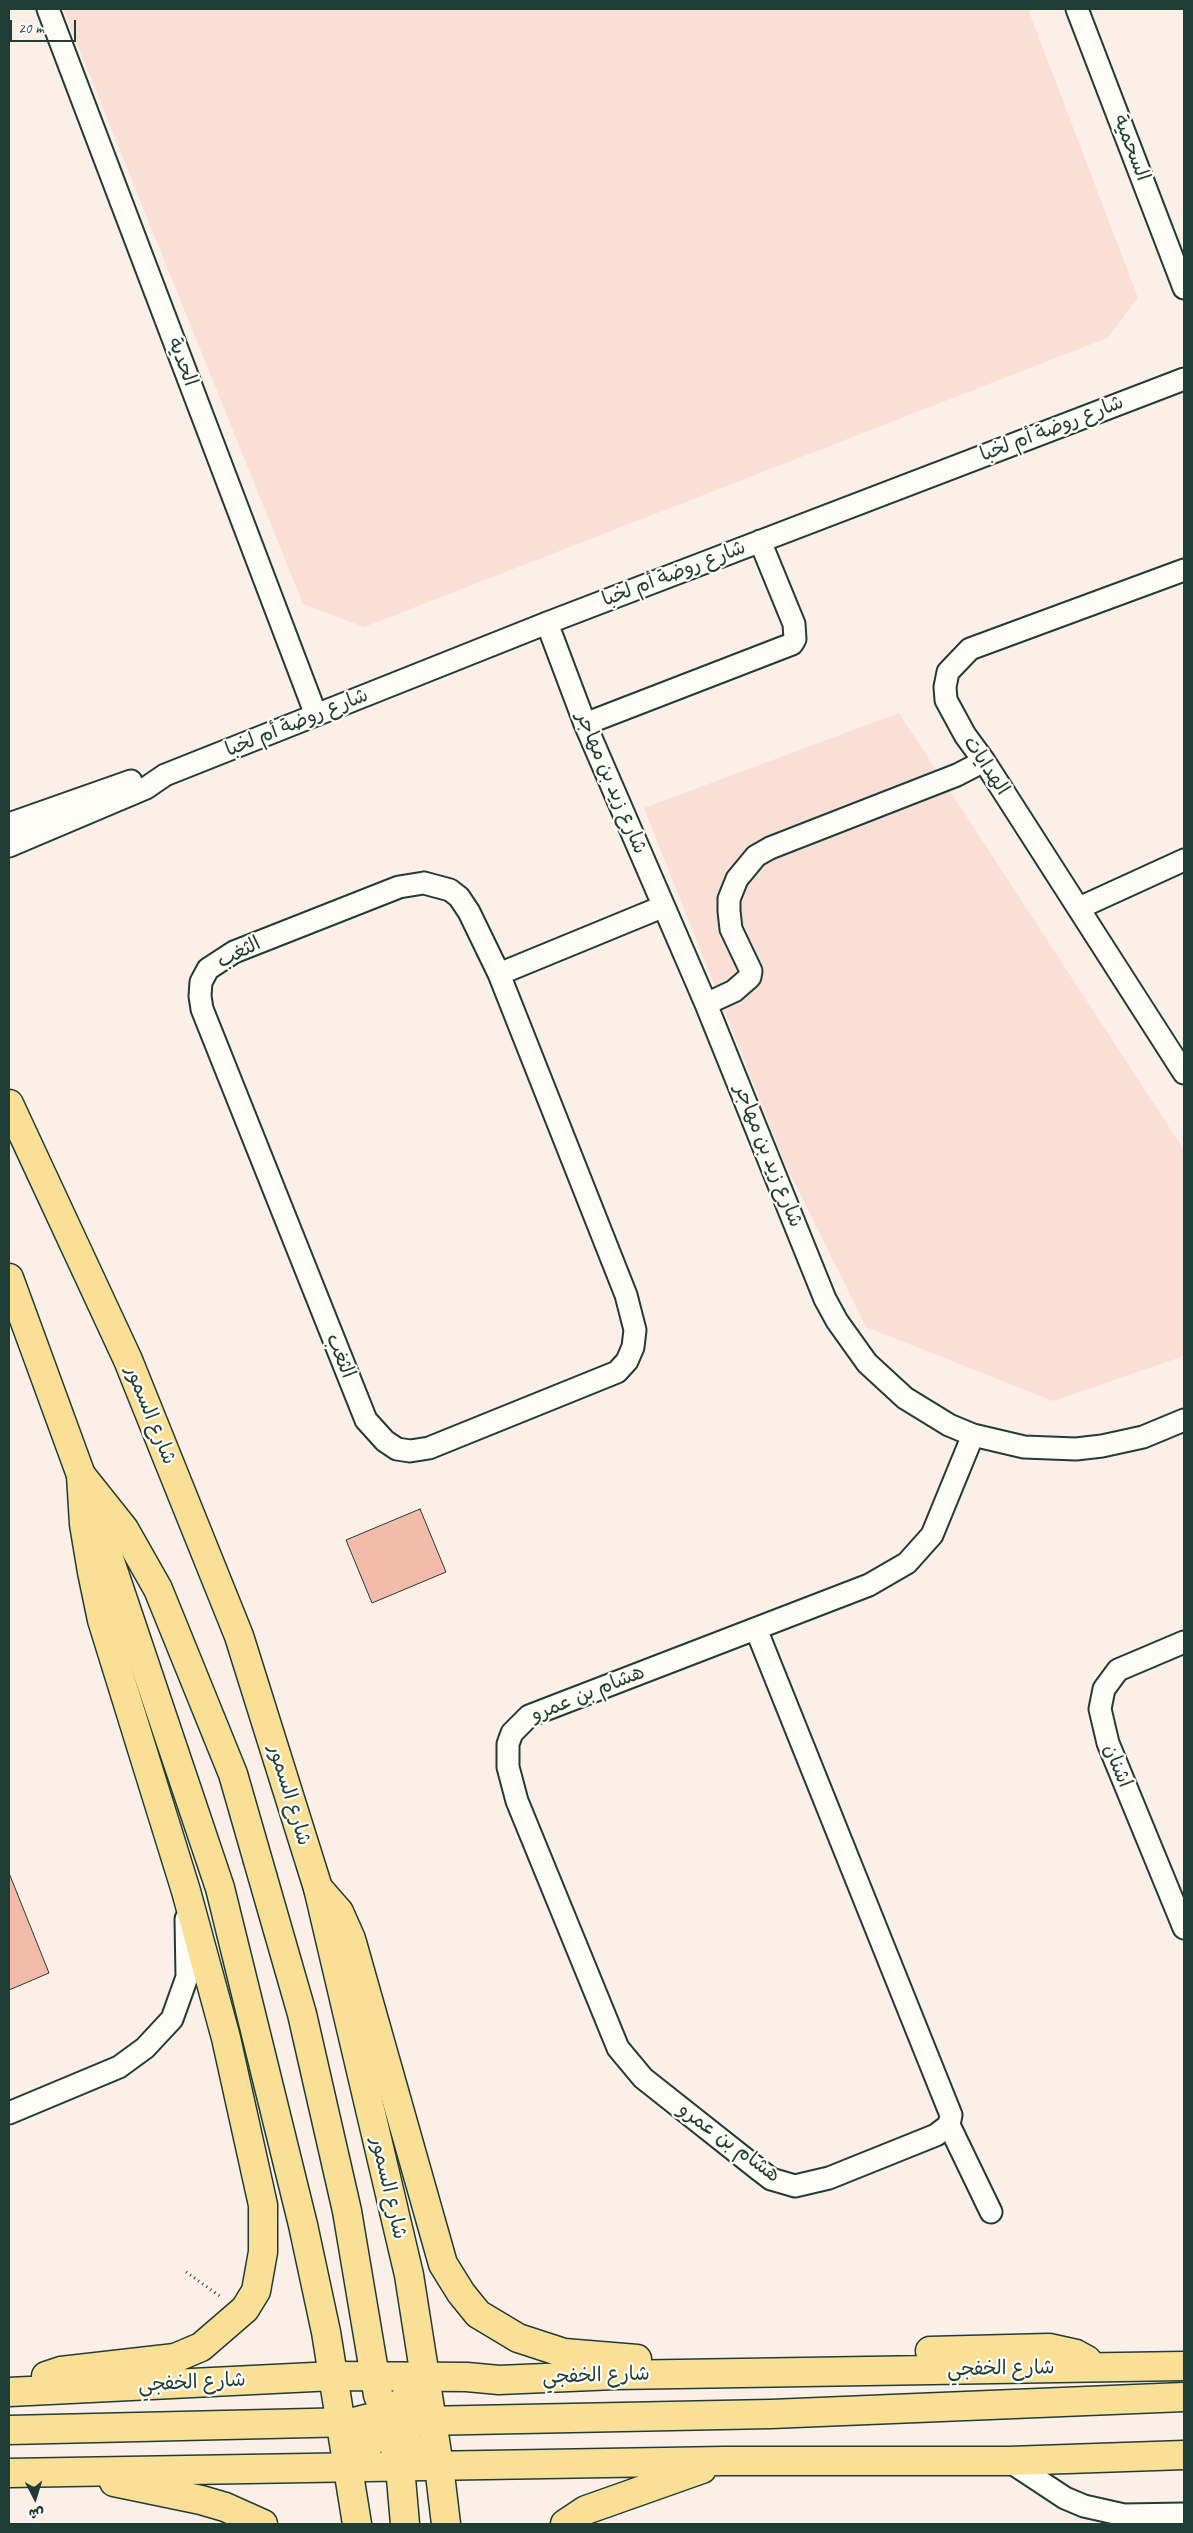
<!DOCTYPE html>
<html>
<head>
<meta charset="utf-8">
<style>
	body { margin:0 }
	#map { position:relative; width:1193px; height:2533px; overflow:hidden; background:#fbefe8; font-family:Caveat,"Playpen Sans Arabic",sans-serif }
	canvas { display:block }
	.frame { position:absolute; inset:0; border:10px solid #1f3d34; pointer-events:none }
	.north { position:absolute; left:10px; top:2473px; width:50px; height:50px; -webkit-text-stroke:4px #fdfcf7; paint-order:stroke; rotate:175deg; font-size:14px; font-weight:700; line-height:20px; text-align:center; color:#1f3d34 }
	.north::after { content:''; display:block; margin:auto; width:18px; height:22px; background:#1f3d34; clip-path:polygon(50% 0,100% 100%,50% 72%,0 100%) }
	.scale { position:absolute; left:10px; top:20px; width:66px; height:22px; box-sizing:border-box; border:2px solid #1f3d34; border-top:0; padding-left:6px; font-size:15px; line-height:18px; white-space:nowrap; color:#1f3d34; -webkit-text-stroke:4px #fdfcf7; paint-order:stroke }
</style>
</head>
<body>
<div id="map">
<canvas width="1193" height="2533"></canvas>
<div class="frame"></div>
<div class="north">ش</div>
<div class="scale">20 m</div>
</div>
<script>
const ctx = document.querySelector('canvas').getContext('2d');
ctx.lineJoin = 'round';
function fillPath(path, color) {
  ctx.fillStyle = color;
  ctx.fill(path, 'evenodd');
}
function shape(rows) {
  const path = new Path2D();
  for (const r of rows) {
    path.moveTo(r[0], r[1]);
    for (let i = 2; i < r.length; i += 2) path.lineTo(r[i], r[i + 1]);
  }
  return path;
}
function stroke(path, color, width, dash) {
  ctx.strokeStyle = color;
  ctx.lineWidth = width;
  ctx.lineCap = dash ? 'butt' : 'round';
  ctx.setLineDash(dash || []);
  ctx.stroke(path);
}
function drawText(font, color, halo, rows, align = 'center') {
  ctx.font = font + ' Caveat,"Playpen Sans Arabic",sans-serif';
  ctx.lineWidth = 4.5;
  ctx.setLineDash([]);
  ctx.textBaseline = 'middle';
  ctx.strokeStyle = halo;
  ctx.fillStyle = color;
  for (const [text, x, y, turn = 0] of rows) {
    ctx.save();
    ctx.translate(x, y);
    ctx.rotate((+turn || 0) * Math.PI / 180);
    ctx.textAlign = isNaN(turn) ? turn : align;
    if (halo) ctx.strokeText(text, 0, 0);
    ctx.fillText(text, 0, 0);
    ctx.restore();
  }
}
fillPath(shape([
	[63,9,1028,9,1138,298,1107,338,364,627,303,604],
	[899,713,1184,1150,1184,1356,1053,1401,866,1327,784,1161,644,808]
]), '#f9dfd5');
const building = shape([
	[420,1509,446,1572,372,1603,346,1540,420,1509],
	[9,1873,49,1973,9,1990,9,1873]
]);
fillPath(building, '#f4bbaa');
stroke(building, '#1f3d34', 1);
const minor = shape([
	[48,9,316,715],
	[1077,9,1184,288],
	[1184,570,970,649,948,672,945,687,946,700,965,735,984,761,1184,1073],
	[547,623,585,724,706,1004,825,1299,837,1321,867,1363,905,1398,949,1425,973,1435,1024,1447,1076,1449,1102,1446,1143,1437,1184,1420],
	[585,724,792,644,795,639,794,624,760,541],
	[9,824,131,781],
	[9,846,146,788,165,775,316,715,547,623,1184,379],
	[424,883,450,890,459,897,469,912,499,974,626,1295,635,1330,633,1347,627,1361,617,1372,429,1448,410,1451,397,1449,385,1441,366,1420,202,1009,200,996,201,982,208,969,234,952,399,887,424,883],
	[1079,908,1184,860],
	[499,974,662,907],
	[706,1004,734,991,750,977,751,971,731,929,729,911,729,899,737,879,756,856,770,848,957,775,984,761],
	[756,1629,951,2115,949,2125,936,2135,829,2178,795,2186,771,2179,758,2169,643,2078,618,2048,517,1801,508,1767,508,1744,512,1733,529,1716,869,1585,907,1563,932,1535,973,1435],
	[1184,1642,1118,1670,1104,1689,1100,1709,1108,1743,1184,1928],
	[9,2113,119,2067,145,2048,172,2019,187,1977,186,1919],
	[949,2125,991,2212],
	[1009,2461,1065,2498,1084,2506,1124,2515,1184,2514]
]);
const major = shape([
	[9,1104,128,1360,239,1636,318,1888,409,2275,439,2466,446,2524],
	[9,1278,81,1475,220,1888,303,2225,326,2332,357,2524]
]);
const highway = shape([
	[81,1475,124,1529,158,1589,233,1774,302,2014,347,2211,378,2395,389,2420,403,2440,426,2459,439,2466],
	[318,1888,339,1912,351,1939,443,2264,461,2293,478,2314,518,2338,564,2353,637,2359],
	[930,2351,1049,2348,1076,2354,1087,2360],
	[46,2376,61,2371,175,2358,201,2347,245,2309,256,2291,263,2252,263,2205,226,2038,186,1891,102,1620,92,1572,84,1524,81,1475],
	[9,2392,334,2376,467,2377,499,2380,615,2375,1184,2366],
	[9,2430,354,2422,377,2416,397,2406,408,2397,425,2376],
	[395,2449,400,2467,405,2524],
	[349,2469,365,2447,375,2438,403,2425,422,2421,771,2414,1184,2397],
	[9,2473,724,2461,1009,2461,1184,2455],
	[114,2482,201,2500,225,2507,263,2524],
	[565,2524,586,2510,702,2469]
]);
stroke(minor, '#1f3d34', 25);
stroke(major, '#1f3d34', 31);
stroke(highway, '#1f3d34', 31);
stroke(shape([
	[186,2272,221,2297]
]), '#1f3d34', 3, [1, 4]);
stroke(minor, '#fdfcf7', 21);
stroke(major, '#f9e096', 28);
stroke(highway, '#f9e096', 28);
drawText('20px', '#1f3d34', '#fdfcf7', [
	["السحمية",1131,148,69],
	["الحدية",182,362,69],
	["شارع روضة أم لخبا",1052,429,-21],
	["شارع روضة أم لخبا",674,574,-21],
	["شارع روضة أم لخبا",297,723,-22],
	["الهدايات",986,766,56],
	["شارع زيد بن مهاجر",611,783,67],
	["الثغب",239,953,-27],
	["شارع زيد بن مهاجر",768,1156,68],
	["الثغب",340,1356,68],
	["شارع السمور",150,1415,68],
	["هشام بن عمرو",588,1694,-22],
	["اشنان",1117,1766,68],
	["شارع السمور",289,1795,73],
	["هشام بن عمرو",729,2143,36],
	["شارع السمور",388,2188,77],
	["شارع الخفجي",1001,2369,-1],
	["شارع الخفجي",596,2376,-2],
	["شارع الخفجي",192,2383,-3]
]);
</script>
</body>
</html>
